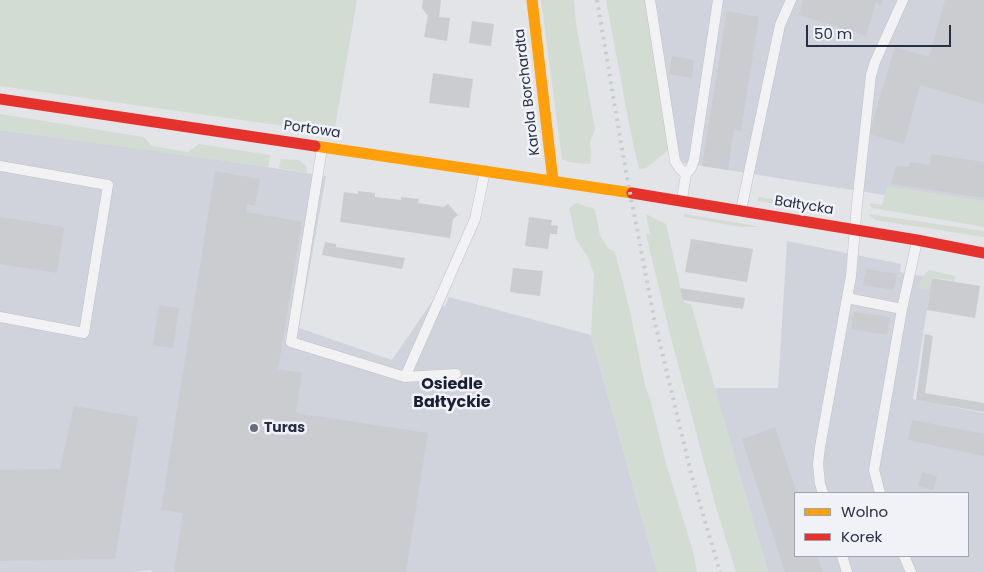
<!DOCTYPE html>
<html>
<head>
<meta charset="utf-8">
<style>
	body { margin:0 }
	#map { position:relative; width:984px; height:572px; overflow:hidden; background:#e2e4e8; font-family:Poppins,sans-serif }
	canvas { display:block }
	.legend { position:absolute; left:794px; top:492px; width:175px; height:65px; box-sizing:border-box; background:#f0f2f7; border:1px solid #a0a4af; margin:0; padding:6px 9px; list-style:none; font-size:15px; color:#272f43 }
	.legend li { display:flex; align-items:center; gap:10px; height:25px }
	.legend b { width:25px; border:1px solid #a0a4af }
	.scale { position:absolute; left:806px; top:25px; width:145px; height:22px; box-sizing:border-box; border:2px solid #272f43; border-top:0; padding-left:6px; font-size:15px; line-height:18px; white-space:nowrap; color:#272f43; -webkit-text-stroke:4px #f0f2f7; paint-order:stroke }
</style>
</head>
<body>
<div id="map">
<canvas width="984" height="572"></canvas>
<ul class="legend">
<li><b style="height:6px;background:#ff9f0a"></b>Wolno</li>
<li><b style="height:6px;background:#e5322d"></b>Korek</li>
</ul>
<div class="scale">50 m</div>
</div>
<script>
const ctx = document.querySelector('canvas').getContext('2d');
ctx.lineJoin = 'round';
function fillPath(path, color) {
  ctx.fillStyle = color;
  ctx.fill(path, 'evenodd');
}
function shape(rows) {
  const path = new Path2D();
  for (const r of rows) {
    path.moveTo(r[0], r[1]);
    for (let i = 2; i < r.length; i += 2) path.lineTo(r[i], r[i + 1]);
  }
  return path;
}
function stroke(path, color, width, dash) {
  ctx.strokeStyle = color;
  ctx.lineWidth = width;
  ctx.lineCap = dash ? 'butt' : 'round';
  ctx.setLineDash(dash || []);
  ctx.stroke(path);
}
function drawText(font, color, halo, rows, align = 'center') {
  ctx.font = font + ' Poppins,sans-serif';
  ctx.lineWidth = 5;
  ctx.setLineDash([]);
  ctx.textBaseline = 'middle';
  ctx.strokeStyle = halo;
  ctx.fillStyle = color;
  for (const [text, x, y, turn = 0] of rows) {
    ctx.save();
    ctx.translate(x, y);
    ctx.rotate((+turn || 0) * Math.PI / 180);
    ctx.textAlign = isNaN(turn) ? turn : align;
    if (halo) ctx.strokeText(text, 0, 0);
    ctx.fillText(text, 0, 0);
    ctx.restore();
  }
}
fillPath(shape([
	[646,0,984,0,984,211,671,161],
	[0,130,155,150,326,176,299,328,392,360,433,300,445,307,449,297,591,335,657,572,152,572,151,570,133,572,0,572],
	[787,241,901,264,900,272,932,278,913,399,984,413,984,572,768,572,714,388,778,388],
	[795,493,968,493,968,556,795,556]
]), '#d0d3db');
fillPath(shape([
	[0,0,357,0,334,133,0,86],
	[541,0,574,0,576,23,595,129,590,142,591,153,590,164,569,162,562,159],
	[606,0,646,0,671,148,646,168,639,169,631,134],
	[0,114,144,137,152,146,188,152,199,144,270,155,268,167,0,130],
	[281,159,299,160,306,166,307,173,279,168],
	[887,186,984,201,984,227,872,208,869,203,882,205],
	[758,197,822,207,824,211,758,201],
	[576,203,595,209,600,236,608,248,615,252,630,311,645,385,651,402,667,467,693,551,697,572,657,572,591,335,594,275,589,259,576,239,569,208],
	[646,214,666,224,683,300,685,303,691,304,768,572,736,572,716,507,670,334,646,234,650,234],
	[684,214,762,227,741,227,684,217],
	[868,214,984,231,984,237,875,220],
	[929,270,955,276,954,281,932,277,929,290,917,288,923,276]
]), '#d2dcd2');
fillPath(shape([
	[423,0,441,0,439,17,450,18,447,41,424,37,428,16,422,8],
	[803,0,883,0,881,6,876,2,866,36,799,15],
	[945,0,984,0,984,104,920,85,904,144,869,134,895,47,929,57],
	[727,11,759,17,741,131,734,129,728,170,702,166],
	[472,21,494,24,491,46,469,43],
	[672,56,694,60,692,78,669,74],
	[433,73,473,79,469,108,429,103],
	[931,154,984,162,984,198,891,184,896,166,909,167,910,162,930,165],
	[215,171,260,179,255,206,247,204,246,212,302,222,278,369,302,373,296,413,428,433,406,572,174,572,183,513,161,510],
	[358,191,375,193,375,197,401,200,401,197,419,199,418,203,444,207,448,204,458,215,453,219,450,238,340,222,344,192,358,194],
	[0,217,64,227,57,273,0,264],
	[529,217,552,220,551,225,558,226,557,234,550,234,548,249,525,246],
	[691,239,753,249,747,282,685,272],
	[325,242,336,244,336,247,405,258,402,269,322,255],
	[513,268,543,271,540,296,510,292],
	[866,269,897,274,894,290,863,285],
	[932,278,980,286,975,318,927,310],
	[680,288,745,298,743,309,683,300],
	[159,305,179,308,173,348,153,345],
	[854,312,890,317,887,335,851,329],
	[925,334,933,336,925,393,984,403,984,412,916,400],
	[74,406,138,417,115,559,0,561,0,470,60,469],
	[912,420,984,434,984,456,908,440],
	[775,427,797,493,795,493,795,556,817,556,823,572,785,572,742,439],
	[922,472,937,476,933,490,918,486]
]), '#cbccd0');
const lane = shape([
	[650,0,675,161,680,169,686,174],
	[322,148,291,342,405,377,456,374],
	[0,166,108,185,84,333,0,317],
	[682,199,686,174,691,168,694,160,718,0],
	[741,210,780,25,791,0],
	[847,298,902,309],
	[405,377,475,219,485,171],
	[823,493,820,484,818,464,820,447,851,276,857,204,871,75,875,62,903,0],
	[880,493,874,470,902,309,917,241],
	[842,556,847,572],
	[904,556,911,572]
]);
stroke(lane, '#c0c2c6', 11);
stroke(lane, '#f2f2f4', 10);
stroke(shape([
	[532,0,553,181],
	[315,146,632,193]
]), '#ff9f0a', 11);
stroke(shape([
	[0,99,315,146],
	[632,193,917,240,984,253]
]), '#e5322d', 11);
stroke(shape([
	[597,0,626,172,655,323,692,477,720,572]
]), '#cbcccf', 4, [2.5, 5]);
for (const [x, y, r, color] of [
	[254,428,5,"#686e7d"]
]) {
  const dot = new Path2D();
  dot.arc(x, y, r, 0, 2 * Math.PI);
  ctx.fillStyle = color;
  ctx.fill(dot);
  stroke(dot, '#f0f2f7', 2);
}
drawText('14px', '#272f43', '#f0f2f7', [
	["Karola Borchardta",528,92,-97],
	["Portowa",312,130,8],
	["Bałtycka",804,206,9]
]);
drawText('bold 14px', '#272f43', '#f0f2f7', [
	["Turas",264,428]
], 'left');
drawText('bold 16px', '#192034', '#f0f2f7', [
	["Osiedle",452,385],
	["Bałtyckie",452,403]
]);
</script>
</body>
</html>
